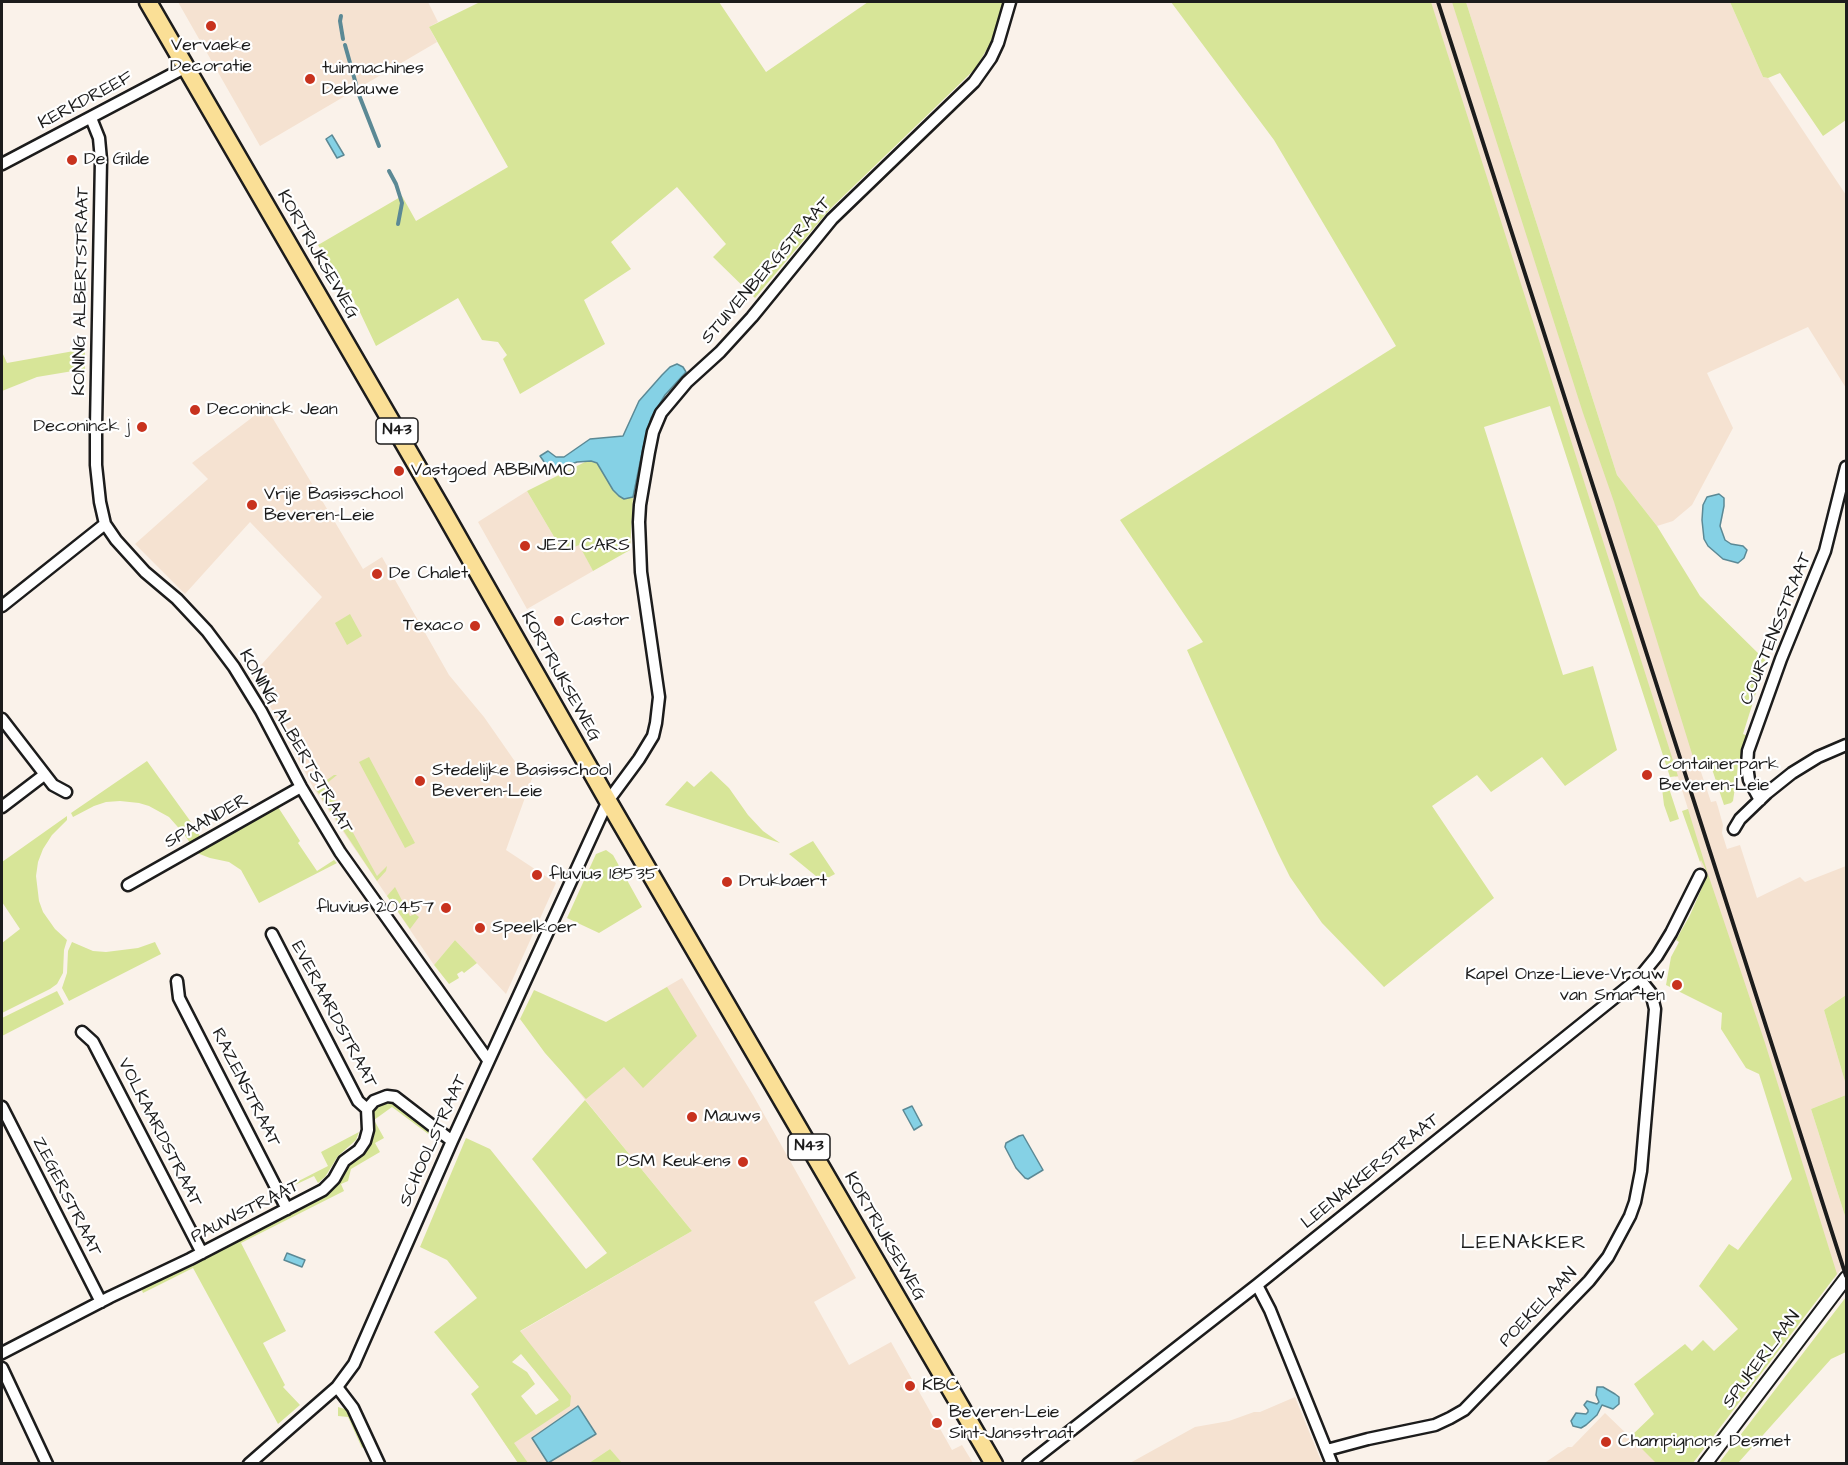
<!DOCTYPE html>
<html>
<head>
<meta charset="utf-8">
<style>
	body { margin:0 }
	#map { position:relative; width:1848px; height:1465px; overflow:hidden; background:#faf2ea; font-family:"Architects Daughter",sans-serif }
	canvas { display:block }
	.frame { position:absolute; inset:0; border:3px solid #1c1c1c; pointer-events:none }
</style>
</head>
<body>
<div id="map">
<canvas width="1848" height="1465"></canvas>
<div class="frame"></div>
</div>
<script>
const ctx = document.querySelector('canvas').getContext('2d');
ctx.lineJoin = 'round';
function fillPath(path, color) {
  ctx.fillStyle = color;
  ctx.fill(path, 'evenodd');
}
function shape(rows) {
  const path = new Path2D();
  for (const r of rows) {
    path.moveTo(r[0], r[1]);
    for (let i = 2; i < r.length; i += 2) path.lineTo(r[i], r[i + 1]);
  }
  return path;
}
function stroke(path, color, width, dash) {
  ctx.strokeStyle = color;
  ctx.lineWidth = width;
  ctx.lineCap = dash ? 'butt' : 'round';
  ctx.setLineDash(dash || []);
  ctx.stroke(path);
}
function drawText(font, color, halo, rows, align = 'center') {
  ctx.font = font + ' "Architects Daughter",sans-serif';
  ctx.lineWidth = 4.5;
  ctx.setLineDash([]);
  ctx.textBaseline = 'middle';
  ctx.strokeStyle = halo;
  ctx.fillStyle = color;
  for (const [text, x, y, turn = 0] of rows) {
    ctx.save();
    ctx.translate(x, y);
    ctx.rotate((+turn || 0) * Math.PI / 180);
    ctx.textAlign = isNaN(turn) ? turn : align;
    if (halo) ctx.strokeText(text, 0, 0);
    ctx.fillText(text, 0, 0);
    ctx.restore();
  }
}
fillPath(shape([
	[178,2,428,2,438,22,429,27,437,42,260,146],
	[1428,2,1454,2,1704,768,1700,769,1711,802,1716,801,1718,807,1723,825,1722,833,1727,849,1740,845,1757,898,1800,877,1805,882,1846,866,1846,995,1824,1010,1846,1085,1846,1095,1811,1109,1846,1219,1846,1262,1834,1279,1684,811,1688,809,1678,777,1675,777],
	[1466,2,1730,2,1763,77,1768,78,1846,195,1846,388,1808,327,1707,373,1733,428,1692,505,1673,521,1657,526,1617,475],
	[266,407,363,569,382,557,449,675,484,717,523,773,530,767,535,770,506,850,556,883,506,994,455,940,434,965,314,789,253,674,322,597,250,522,185,594,135,544,208,479,192,463],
	[527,491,563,552,579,544,593,571,527,609,478,522],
	[682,978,753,1095,856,1278,814,1302,849,1365,891,1342,952,1450,962,1445,973,1463,622,1464,610,1449,589,1463,518,1463,502,1439,559,1400,509,1338,692,1231,556,1064,606,1022],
	[1295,1397,1322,1463,1130,1463,1195,1427,1229,1421,1254,1412,1260,1412],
	[1605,1413,1657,1463,1543,1464,1568,1447,1572,1447]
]), '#f5e2d1');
fillPath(shape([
	[480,2,719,2,766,72,868,2,1003,2,993,39,975,69,830,209,755,298,713,257,726,244,677,187,611,242,631,269,584,300,605,344,520,394,503,359,507,355,498,342,482,340,458,298,376,346,358,308,318,245,402,196,416,221,508,167,429,27],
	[1171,2,1431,2,1678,776,1670,777,1550,406,1484,427,1563,675,1593,666,1617,750,1565,786,1542,757,1491,792,1477,775,1432,806,1494,898,1384,987,1322,923,1290,877,1277,851,1187,650,1203,642,1120,520,1396,346,1274,140],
	[1452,2,1466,2,1617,475,1657,526,1700,596,1766,661,1743,734,1748,736,1738,767,1733,801,1731,803,1724,805,1711,766,1697,770,1614,502,1583,413],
	[1730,2,1846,2,1846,120,1823,136,1780,73,1768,78,1763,77],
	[85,349,85,369,37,377,2,391,2,352,7,363],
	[587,461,597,463,600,466,613,490,619,496,624,499,633,497,630,550,593,571,579,545,563,552,527,491],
	[350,614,362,636,347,645,335,623],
	[369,757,415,843,405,848,359,762],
	[147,761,196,829,201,838,190,843,184,834,169,817,149,806,139,803,120,801,106,802,94,806,73,817,71,813],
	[711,771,729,788,748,815,763,831,780,843,665,805,687,781,694,787],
	[334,775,337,775,326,784,377,876,387,866,386,871,377,881,315,788],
	[1666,779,1679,819,1670,822,1664,805,1661,780],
	[278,807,300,841,298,843,317,871,334,860,337,863,259,903,241,870,229,862,210,858,197,853],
	[1688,809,1708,874,1765,1043,1837,1274,1693,1463,1657,1464,1630,1437,1654,1414,1634,1384,1685,1344,1692,1351,1703,1340,1714,1351,1738,1329,1699,1286,1729,1244,1738,1250,1792,1179,1759,1074,1746,1068,1721,1029,1722,1013,1666,985,1671,957,1679,942,1676,940,1690,915,1708,874,1701,860,1700,862,1682,811],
	[67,816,67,820,52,835,43,849,38,862,36,876,39,901,43,912,55,929,67,940,64,950,63,973,57,984,50,989,2,1013,2,943,20,929,2,902,2,862],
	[813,841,835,874,822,881,789,854],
	[606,850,613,855,642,907,599,933,567,918,596,854],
	[395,887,410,916,415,914,419,917,410,929,387,896],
	[455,940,477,963,464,973,462,971,457,974,459,978,449,984,434,965],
	[72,942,93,951,106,952,138,948,155,942,161,954,69,1001,62,988,67,973,68,951],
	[667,987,697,1036,643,1088,624,1067,586,1099,545,1053,520,1019,534,990,606,1022],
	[57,991,64,1004,2,1036,2,1018],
	[1846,995,1846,1085,1824,1010],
	[1846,1095,1846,1219,1811,1109],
	[585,1100,692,1231,520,1331,571,1396,570,1406,514,1443,528,1463,518,1463,471,1394,479,1387,434,1332,477,1298,447,1260,420,1247,466,1138,490,1149,586,1269,607,1253,532,1159],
	[521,1354,559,1400,536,1415,521,1396,535,1384,527,1372,512,1362],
	[386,1101,394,1102,437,1137,435,1139,392,1107,374,1120,384,1138,375,1143,380,1152,351,1169,348,1181,341,1184,344,1191,241,1243,286,1331,263,1343,285,1385,283,1387,300,1405,278,1424,193,1268,143,1293,141,1288,323,1196,332,1189,347,1166,365,1151,370,1143,373,1132,371,1113,375,1106],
	[359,1132,356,1140,338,1156,325,1177,318,1183,314,1176,284,1190,283,1189,328,1166,321,1152],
	[1846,1297,1846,1352,1831,1359,1738,1463,1719,1463],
	[338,1407,348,1410,365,1446,362,1448,348,1417,338,1416],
	[610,1449,622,1463,589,1463]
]), '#d7e598');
const water = shape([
	[332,135,344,155,337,158,326,139,332,135],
	[677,364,683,367,686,372,665,395,651,418,643,448,633,497,624,499,619,496,613,490,597,463,591,461,577,462,560,468,553,468,547,466,540,456,548,451,556,457,564,457,590,439,623,436,639,401,662,375,670,367,677,364],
	[1719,494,1724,498,1724,506,1720,526,1725,540,1731,544,1743,546,1747,550,1744,558,1738,563,1723,559,1708,546,1704,539,1702,520,1703,505,1707,497,1719,494],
	[912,1106,922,1125,914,1130,903,1110,912,1106],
	[1023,1135,1043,1170,1028,1179,1025,1178,1016,1168,1005,1147,1006,1143,1019,1136,1023,1135],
	[287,1253,305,1260,302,1267,284,1260,287,1253],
	[1597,1387,1603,1387,1615,1394,1619,1397,1619,1404,1613,1409,1602,1405,1597,1415,1586,1425,1581,1428,1573,1426,1571,1421,1576,1413,1586,1414,1588,1412,1588,1410,1584,1405,1587,1401,1597,1404,1599,1402,1596,1395,1597,1387],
	[578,1406,596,1434,548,1463,532,1438,578,1406]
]);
fillPath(water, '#85d1e5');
stroke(water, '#5b8995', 1.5);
stroke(shape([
	[341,16,340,21,343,39],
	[345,45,359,95,379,146],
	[389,171,396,184,402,203,398,224]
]), '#5b8995', 4);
const minor = shape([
	[91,118,99,138,101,160,96,426,96,465,100,502,105,524,116,540,145,572,177,599,207,631,234,667,261,711,301,787,340,852,488,1060],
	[2,164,186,67],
	[2,606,105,524],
	[2,719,53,785,66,792],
	[1760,800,1749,780,1747,766,1748,751,1781,659,1825,551,1846,467],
	[2,807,44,775],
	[1734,829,1740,819,1767,793,1792,773,1818,757,1846,745],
	[128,885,301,787],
	[272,934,358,1101,367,1109],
	[177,981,179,998,287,1209],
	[82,1032,93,1042,202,1253],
	[2,1107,101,1302],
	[1257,1285,1270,1310,1332,1464],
	[2,1353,110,1297,190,1259,323,1190,334,1179,344,1161,359,1150,365,1141,368,1130,367,1109,374,1101,387,1096,395,1097,452,1141],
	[2,1368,47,1464],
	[337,1387,353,1408,379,1464],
	[1327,1450,1368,1439,1435,1425,1450,1418,1464,1410,1589,1281,1608,1257,1630,1216,1635,1202,1641,1171,1655,1009,1651,993,1639,978],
	[249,1464,337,1387,354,1364,452,1141,600,818,608,801,639,759,653,736,656,723,659,697,641,572,639,522,640,505,649,452,653,432,661,413,687,382,720,352,752,317,832,219,974,82,991,58,998,43,1010,2],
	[1028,1464,1257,1285,1639,978,1657,956,1671,933,1700,875]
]);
const tertiary = shape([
	[1705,1464,1846,1278]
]);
const primary = shape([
	[148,2,442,509,608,801,994,1464]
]);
stroke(minor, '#1c1c1c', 15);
stroke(tertiary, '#1c1c1c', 16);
stroke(primary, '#1c1c1c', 21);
stroke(minor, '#fff', 10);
stroke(tertiary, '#fff', 12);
stroke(primary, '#fadf96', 16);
stroke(shape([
	[1438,2,1846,1276]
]), '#1c1c1c', 4);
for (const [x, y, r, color] of [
	[211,26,6,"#c8321e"],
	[310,79,6,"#c8321e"],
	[72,160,6,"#c8321e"],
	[195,410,6,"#c8321e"],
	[142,427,6,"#c8321e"],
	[399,471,6,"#c8321e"],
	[252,505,6,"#c8321e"],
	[525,546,6,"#c8321e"],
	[377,574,6,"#c8321e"],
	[559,621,6,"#c8321e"],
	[475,626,6,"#c8321e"],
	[1647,775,6,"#c8321e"],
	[420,781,6,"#c8321e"],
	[537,875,6,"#c8321e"],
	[727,882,6,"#c8321e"],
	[446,908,6,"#c8321e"],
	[480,928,6,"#c8321e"],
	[1677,985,6,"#c8321e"],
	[692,1117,6,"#c8321e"],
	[743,1162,6,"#c8321e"],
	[910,1386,6,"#c8321e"],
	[937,1423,6,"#c8321e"],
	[1606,1442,6,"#c8321e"]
]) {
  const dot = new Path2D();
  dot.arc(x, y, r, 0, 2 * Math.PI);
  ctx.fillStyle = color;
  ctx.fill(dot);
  stroke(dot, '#fff', 2);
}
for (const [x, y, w] of [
	[397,431,42],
	[809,1147,42]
]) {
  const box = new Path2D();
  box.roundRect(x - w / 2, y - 13, w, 26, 4.5);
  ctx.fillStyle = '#fff';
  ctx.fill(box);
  stroke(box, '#1c1c1c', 1.5);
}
drawText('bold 16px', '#1c1c1c', null, [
	["N43",397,431],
	["N43",809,1147]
]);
drawText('18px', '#1c1c1c', '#fff', [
	["Vervaeke",211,46,"center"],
	["Decoratie",211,67,"center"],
	["tuinmachines",322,69],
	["Deblauwe",322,90],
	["De Gilde",84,160],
	["Deconinck Jean",207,410],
	["Deconinck j",130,427,"right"],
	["Vastgoed ABBIMMO",411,471],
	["Vrije Basisschool",264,495],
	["Beveren-Leie",264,516],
	["JEZI CARS",537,546],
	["De Chalet",389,574],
	["Castor",571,621],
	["Texaco",463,626,"right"],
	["Containerpark",1659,765],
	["Beveren-Leie",1659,786],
	["Stedelijke Basisschool",432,771],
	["Beveren-Leie",432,792],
	["fluvius 18535",549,875],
	["Drukbaert",739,882],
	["fluvius 20457",434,908,"right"],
	["Speelkoer",492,928],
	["Kapel Onze-Lieve-Vrouw",1665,975,"right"],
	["van Smarten",1665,996,"right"],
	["Mauws",704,1117],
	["DSM Keukens",731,1162,"right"],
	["KBC",922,1386],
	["Beveren-Leie",949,1413],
	["Sint-Jansstraat",949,1434],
	["Champignons Desmet",1618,1442]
], 'left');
drawText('18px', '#1c1c1c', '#fff', [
	["KERKDREEF",86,101,-28],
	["KORTRIJKSEWEG",317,255,60],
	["STUIVENBERGSTRAAT",767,271,-49],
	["KONING ALBERTSTRAAT",82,291,-89],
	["COURTENSSTRAAT",1777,629,-68],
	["KORTRIJKSEWEG",560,677,61],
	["KONING ALBERTSTRAAT",295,742,60],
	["SPAANDER",207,822,-29],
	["EVERAARDSTRAAT",333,1015,62],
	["RAZENSTRAAT",245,1088,63],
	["VOLKAARDSTRAAT",159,1133,63],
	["SCHOOLSTRAAT",434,1141,-66],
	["LEENAKKERSTRAAT",1371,1172,-39],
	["ZEGERSTRAAT",66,1197,63],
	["PAUWSTRAAT",246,1212,-27],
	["KORTRIJKSEWEG",884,1237,60],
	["POEKELAAN",1539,1308,-46],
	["SPIJKERLAAN",1762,1360,-53]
]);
ctx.letterSpacing = '1.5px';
drawText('20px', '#1c1c1c', '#fff', [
	["LEENAKKER",1524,1244]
]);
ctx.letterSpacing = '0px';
</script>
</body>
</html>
